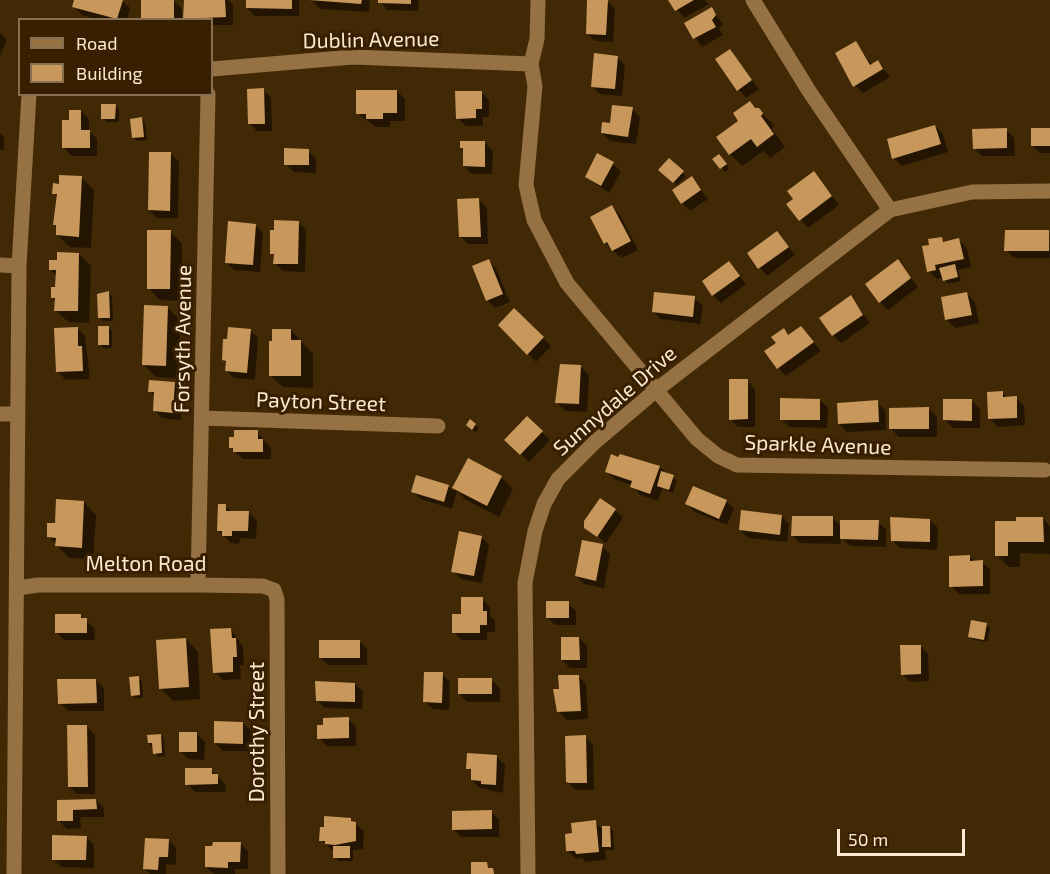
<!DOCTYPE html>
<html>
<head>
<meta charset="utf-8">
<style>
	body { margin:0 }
	#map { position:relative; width:1050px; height:874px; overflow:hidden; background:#422905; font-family:"Exo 2",sans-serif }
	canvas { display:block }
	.legend { position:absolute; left:18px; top:18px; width:195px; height:78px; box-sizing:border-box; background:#381f00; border:2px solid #876f54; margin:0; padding:8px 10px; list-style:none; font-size:18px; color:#fde8d1 }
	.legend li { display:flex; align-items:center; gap:12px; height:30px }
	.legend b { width:30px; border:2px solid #876f54 }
	.scale { position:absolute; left:837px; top:829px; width:128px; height:27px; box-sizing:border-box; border:3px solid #fde8d1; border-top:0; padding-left:8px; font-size:18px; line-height:21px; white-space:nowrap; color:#fde8d1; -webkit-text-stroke:4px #381f00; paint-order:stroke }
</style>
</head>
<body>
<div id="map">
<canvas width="1050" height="874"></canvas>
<ul class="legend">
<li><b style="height:8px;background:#957144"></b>Road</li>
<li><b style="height:16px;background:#c7975c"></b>Building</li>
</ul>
<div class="scale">50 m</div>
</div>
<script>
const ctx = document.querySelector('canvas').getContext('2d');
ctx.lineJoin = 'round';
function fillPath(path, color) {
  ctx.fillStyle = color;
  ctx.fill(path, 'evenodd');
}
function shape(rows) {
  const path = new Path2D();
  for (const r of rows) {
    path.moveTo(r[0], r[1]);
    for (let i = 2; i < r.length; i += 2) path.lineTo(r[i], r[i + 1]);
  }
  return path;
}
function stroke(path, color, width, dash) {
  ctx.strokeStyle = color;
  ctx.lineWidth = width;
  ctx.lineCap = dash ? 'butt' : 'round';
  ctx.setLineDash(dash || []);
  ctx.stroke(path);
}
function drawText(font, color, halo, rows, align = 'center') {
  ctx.font = font + ' "Exo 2",sans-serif';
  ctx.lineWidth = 6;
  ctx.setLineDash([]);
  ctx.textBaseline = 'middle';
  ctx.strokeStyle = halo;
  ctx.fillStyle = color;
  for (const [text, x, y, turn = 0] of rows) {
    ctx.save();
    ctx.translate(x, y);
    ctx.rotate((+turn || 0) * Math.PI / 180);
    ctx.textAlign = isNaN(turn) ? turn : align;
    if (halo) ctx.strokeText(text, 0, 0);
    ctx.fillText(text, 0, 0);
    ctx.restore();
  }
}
fillPath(shape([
	[75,0,122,0,130,8,127,20,100,20,82,15,74,7],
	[185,0,228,0,233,5,233,25,212,25,212,20,186,20],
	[247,0,299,0,299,16,255,16,247,8],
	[312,0,370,0,369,12,320,9],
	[379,0,419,0,418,11,387,10],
	[670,0,705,0,709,4,684,18],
	[174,1,182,9,182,20,142,20],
	[607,1,615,9,613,42,595,41,587,33],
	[712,9,723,24,719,29,723,35,702,47,686,24],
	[0,33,7,40,0,56],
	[856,43,872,65,878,62,890,77,863,93,855,85],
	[730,51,759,89,746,98,739,90],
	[617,57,625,65,622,96,600,94,592,86],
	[263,90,271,98,272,131,257,131,249,123],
	[397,91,405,99,405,121,390,121,390,127,376,127,357,113],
	[481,92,489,100,489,117,483,117,483,126,466,126,458,118],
	[116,105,119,109,119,122,107,122,103,118],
	[632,109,640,117,636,144,610,141,602,133],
	[756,109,771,122,774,126,772,129,785,147,770,158,764,151,742,166,730,154],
	[81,111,89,119,89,131,97,139,97,156,72,156,64,148],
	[142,119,145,123,147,140,137,141,133,138],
	[935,126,943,134,948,152,902,166,894,158],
	[1006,130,1014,138,1015,156,982,156,974,148],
	[1050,130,1050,153,1040,153,1032,145],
	[0,133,4,137,4,150,0,150],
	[485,143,493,151,492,174,472,174,464,166,464,151,461,148],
	[308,151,316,159,316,173,294,172,286,164],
	[171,154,179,162,178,218,157,218,149,210],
	[714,159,722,159,729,168,725,172],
	[669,160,686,176,677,185,661,170],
	[613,164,621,172,609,193,586,177],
	[814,173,839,205,808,228,788,204,795,199],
	[82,178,94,190,91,248,70,247,57,235,58,228,54,224,58,198,54,193,60,185],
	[691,178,708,199,690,211,682,203],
	[479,200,487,208,488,244,468,244,460,236],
	[612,207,620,215,638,250,621,258,605,243],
	[298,222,306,230,305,272,283,271,275,263,275,256,271,253,275,231],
	[255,225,263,233,260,272,234,270,226,262],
	[170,231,182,244,182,301,160,300,148,288],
	[1049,232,1050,258,1014,258,1006,250],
	[777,233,795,255,767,276,749,254],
	[941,238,946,243,959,240,967,248,971,267,958,270,961,281,948,284,944,278,937,279,929,271,931,246],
	[79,254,91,266,89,323,68,322,56,310,56,301,52,297,57,288,57,276,50,269,59,262],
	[488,261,496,269,510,302,495,308,487,300],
	[898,261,918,287,888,310,880,302],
	[729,263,746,284,721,303,713,295],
	[109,293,112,296,113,321,103,321,100,318],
	[967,294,975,302,979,323,955,328,947,320,943,299],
	[851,297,870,323,841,343,833,335],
	[694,298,703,306,700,324,661,319,653,311],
	[167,307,180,320,178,378,156,377,144,365],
	[515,310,551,346,536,362,500,325],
	[77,328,85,336,90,379,66,380,58,372],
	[109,328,112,332,112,348,103,348,100,344],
	[801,328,821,351,786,376,778,368,778,343,783,330,790,336],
	[250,330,258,338,255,380,234,378,226,370,227,363,223,360],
	[291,330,313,354,313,388,283,387,270,375],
	[581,367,589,375,587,412,565,411,557,403],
	[747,381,755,389,755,427,738,427,730,419],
	[174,383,182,391,181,420,162,418,154,410,155,397,150,391],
	[1002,393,1008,398,1016,398,1024,406,1025,425,998,427,990,419],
	[820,400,828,408,827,428,789,427,781,419],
	[972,401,980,409,980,428,953,428,945,420],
	[877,402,885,410,886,430,847,432,839,424],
	[929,409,937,417,937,437,899,437,891,429],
	[527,418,550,440,529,462,506,440],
	[470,421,479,428,476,432,471,429],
	[257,432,271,448,271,459,243,459,230,447],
	[469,460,501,477,513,489,499,517,466,500,457,491,452,509,421,499,412,491,448,486,453,491],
	[659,467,677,480,673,493,662,489,658,501,640,495,632,485,614,479,606,471],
	[726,501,734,509,727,525,695,512,687,504],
	[84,502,96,515,93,559,69,558,48,536,56,525],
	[225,506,232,512,249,513,257,521,256,539,240,538,239,544,231,543,219,531],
	[615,510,623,518,606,543,586,527],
	[781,516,789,524,787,542,748,538,740,530],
	[833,518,842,527,878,522,886,530,886,547,850,546,841,538,841,544,800,543,792,535],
	[1042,518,1050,526,1050,554,1020,553,1020,567,1009,567,997,555,1017,522],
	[930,520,938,528,937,550,900,548,892,540],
	[481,537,489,545,482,583,461,579,453,571],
	[602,546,610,554,604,588,584,584,576,576],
	[970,557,975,562,982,562,990,570,990,594,959,594,951,586],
	[482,599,490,607,490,616,495,620,495,632,487,632,487,640,462,640,454,632,462,615],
	[568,603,576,611,576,625,555,625,547,617],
	[80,615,94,628,95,640,64,640,56,632],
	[986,624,990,628,987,642,974,640,970,637],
	[231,629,243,647,244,665,240,665,241,679,223,680,215,672],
	[579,638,587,646,587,668,570,668,562,660],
	[186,639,198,652,200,699,173,701,161,688],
	[359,641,367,649,367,665,328,665,320,657],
	[920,646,928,654,929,681,910,682,902,674],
	[442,674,450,682,449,710,433,709,424,701],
	[578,676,586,684,588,719,567,720,559,712,561,690],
	[138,678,142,681,143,698,136,698,132,695],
	[96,680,104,688,104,711,68,711,60,703],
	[491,680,500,688,500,702,467,702,459,693],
	[355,684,363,692,362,709,325,708,317,700],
	[348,719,356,727,356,746,327,746,319,738],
	[243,723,251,731,251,751,223,751,215,743],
	[87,727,95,735,95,794,77,794,69,786],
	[197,734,205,742,204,760,188,759,180,751],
	[161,736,164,740,165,756,158,757,149,743],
	[585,737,593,745,594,790,576,790,567,782],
	[497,757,505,765,503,793,480,788,472,780,473,773,468,768],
	[211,770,225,784,226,792,195,792,187,784],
	[96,800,104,808,104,817,80,817,81,828,67,829,59,821,58,801],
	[491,812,499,820,499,837,461,837,453,829],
	[351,820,364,831,363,849,353,850,353,861,338,861,334,852,321,840],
	[595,822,601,828,609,827,613,831,614,850,605,850,606,860,585,862,582,858,576,859,568,851,573,834],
	[86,837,94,845,94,868,61,867,53,859],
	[168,840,176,848,176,865,166,864,166,874,150,874,145,869],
	[240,843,248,851,248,869,235,869,235,874,214,874,206,867]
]), '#0007');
fillPath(shape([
	[74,0,123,0,117,19,72,7],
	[141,0,174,0,174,20,141,20],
	[184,0,225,0,226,17,183,19],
	[246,0,292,0,292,9,246,8],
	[309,0,362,0,361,4],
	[378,0,411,0,411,4,378,3],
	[587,0,608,0,606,35,586,34],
	[668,0,694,0,675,11],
	[712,7,716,15,712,20,716,27,693,39,684,23],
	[856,41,870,65,878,60,883,69,853,87,835,53],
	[730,49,752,80,737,91,715,59],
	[594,53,618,56,615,89,591,87],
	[264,88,265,124,248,124,247,89],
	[356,90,397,90,397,113,383,113,383,119,366,119,366,114,356,114],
	[455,91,482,91,482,109,476,109,476,118,456,119],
	[750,101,755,108,759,108,763,113,761,116,774,134,757,147,751,139,729,155,716,137,738,121,733,113],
	[101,104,116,104,115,119,101,119],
	[612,105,633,107,628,137,601,133,602,122,610,123],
	[69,110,81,110,81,130,90,130,90,148,62,148,62,120,69,120],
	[142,117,144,137,132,138,130,119],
	[935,125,941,144,892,159,887,139],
	[1007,128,1007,148,973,149,972,129],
	[1031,128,1050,128,1050,146,1031,146],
	[460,141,485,141,485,167,463,166,463,148,460,148],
	[284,148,309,149,309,165,284,165],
	[149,152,171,152,170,211,148,210],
	[597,153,614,162,601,186,585,177],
	[719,154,727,164,720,169,712,159],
	[669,158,684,171,673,183,658,170],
	[814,171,832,196,799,221,786,204,793,199,787,191],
	[59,175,82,176,79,237,56,235,56,225,53,225,57,194,52,194,53,183,59,184],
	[692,176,701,190,681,204,672,190],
	[479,198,481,237,459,237,457,199],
	[612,205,631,241,612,251,607,242,604,244,590,217],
	[274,220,299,221,298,264,273,264,274,254,270,254,270,230,274,230],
	[228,221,256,224,253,265,225,263],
	[147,230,171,230,170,289,147,289],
	[1005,230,1049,230,1049,251,1004,251],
	[777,231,789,247,758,269,747,253],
	[942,237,943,242,959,238,964,259,935,265,936,270,927,272,922,246,929,245,928,239],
	[57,252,79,253,78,311,54,311,55,298,51,298,51,287,55,287,56,270,49,270,49,260,57,260],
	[489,259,503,294,486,301,472,266],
	[898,259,911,278,879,303,865,284],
	[729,261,740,276,712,296,702,281],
	[955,264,958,277,943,281,939,268],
	[109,291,110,318,98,318,97,294],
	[654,292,695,296,693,317,652,312],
	[967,292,972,315,945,320,941,297],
	[851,295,863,315,832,336,819,318],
	[144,305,168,306,166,366,142,365],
	[514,308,544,337,527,355,498,325],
	[98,326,109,326,109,345,98,345],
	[801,326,814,342,777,369,764,351,776,343,771,337,784,328,788,335],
	[78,327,78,346,82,346,83,371,56,372,54,328],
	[228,327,251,329,247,373,225,371,226,361,222,360,223,339,227,339],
	[272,329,291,329,291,340,301,340,301,376,269,376,269,341,272,341],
	[560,364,581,365,579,404,555,403],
	[729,379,748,379,748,419,729,420],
	[149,380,175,382,173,413,153,411,154,392,148,392],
	[1003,391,1003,397,1017,396,1017,418,988,419,987,392],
	[780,398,820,399,820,420,780,420],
	[943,399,972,399,972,421,943,420],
	[878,400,879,422,838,424,837,403],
	[929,407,929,429,889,429,889,408],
	[527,416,543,431,520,455,504,440],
	[470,419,476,424,472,430,466,425],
	[234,430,258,430,258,439,263,439,263,452,233,452,233,448,229,448,229,437,234,437],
	[611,454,618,457,620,454,660,466,650,494,630,487,632,481,605,472],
	[468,458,502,476,487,506,452,488],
	[661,471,674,475,669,490,657,486],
	[416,475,449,485,444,502,411,492],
	[693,486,727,500,719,519,685,504],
	[600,498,616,509,597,537,584,528,584,521],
	[56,499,84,501,82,548,55,546,56,538,47,537,47,523,55,523],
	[218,504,226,504,226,511,249,511,248,531,232,531,232,536,222,536,222,531,217,531],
	[741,510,782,515,780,535,739,530],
	[792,516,833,516,833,536,791,536],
	[890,517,930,519,930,542,891,541],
	[1016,517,1043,517,1044,542,1008,542,1008,556,995,556,995,521,1016,521],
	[840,520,879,520,878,540,840,539],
	[459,531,482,536,474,576,451,572],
	[582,540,603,544,596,581,575,576],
	[970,555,970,561,983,560,983,586,949,587,949,556],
	[461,597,483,597,483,611,487,611,487,625,480,625,480,633,452,633,452,614,461,614],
	[546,601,569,601,569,618,546,618],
	[55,614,81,614,81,618,87,618,87,633,55,633],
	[971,620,987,623,984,640,968,637],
	[231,628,232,638,236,638,237,657,233,657,233,672,213,673,210,629],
	[561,637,579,637,580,660,561,660],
	[186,638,189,687,159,689,156,640],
	[319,640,360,640,360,658,319,658],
	[900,645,921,645,921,674,901,675],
	[424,672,443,672,442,703,423,702],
	[558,675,579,675,581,711,557,712,553,689,559,689],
	[139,676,140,695,131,696,129,677],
	[458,678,492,678,492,694,458,694],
	[57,679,96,679,97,703,58,704],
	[315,681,355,683,355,702,316,701],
	[349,717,349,738,317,739,317,725,323,725,323,718],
	[214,721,243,722,243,744,214,743],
	[67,725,87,725,88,787,68,787],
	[179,732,197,732,197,752,179,752],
	[161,734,162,753,153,754,152,743,148,743,147,735],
	[586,735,587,783,569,783,566,782,565,736],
	[467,753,497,755,496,785,481,784,481,781,471,780,471,769,466,769],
	[185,768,212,768,212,774,218,774,218,784,185,785],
	[96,799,97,809,73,810,73,821,57,821,57,800],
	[492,810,492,829,452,830,452,811],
	[324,816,351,818,351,821,356,822,356,841,335,845,325,844,325,841,319,841,320,827,324,827],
	[596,820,599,852,576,854,575,851,566,851,565,834,572,833,571,823],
	[602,826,610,826,611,847,602,847],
	[52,835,87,836,86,860,52,860],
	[145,838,169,839,168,857,159,857,158,870,143,869],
	[213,842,241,842,240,862,228,862,228,868,205,867,205,846,212,846],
	[333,846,350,846,350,858,333,858],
	[471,862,487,862,488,868,493,868,494,874,471,874]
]), '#c7975c');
stroke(shape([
	[538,0,537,39,531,64,535,86,526,185,534,220,567,283,697,439,718,456,737,465,1045,470],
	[753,0,809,91,890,210],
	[212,69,353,57,531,64],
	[0,265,19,266],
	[0,414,18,414],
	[202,418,438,426],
	[198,585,208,94],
	[18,588,38,585,198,585,263,586,274,590,277,599,278,874],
	[14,874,19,266,29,94],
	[528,874,525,583,535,531,544,504,558,479,595,442,655,391,890,210,972,192,1050,191]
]), '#957144', 15);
drawText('21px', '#fde8d1', '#381f00', [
	["Dublin Avenue",371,40,-1],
	["Forsyth Avenue",183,339,-89],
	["Sunnydale Drive",615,401,-41],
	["Payton Street",321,402,2],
	["Sparkle Avenue",818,445,2],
	["Melton Road",146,564],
	["Dorothy Street",257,732,-90]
]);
</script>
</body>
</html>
